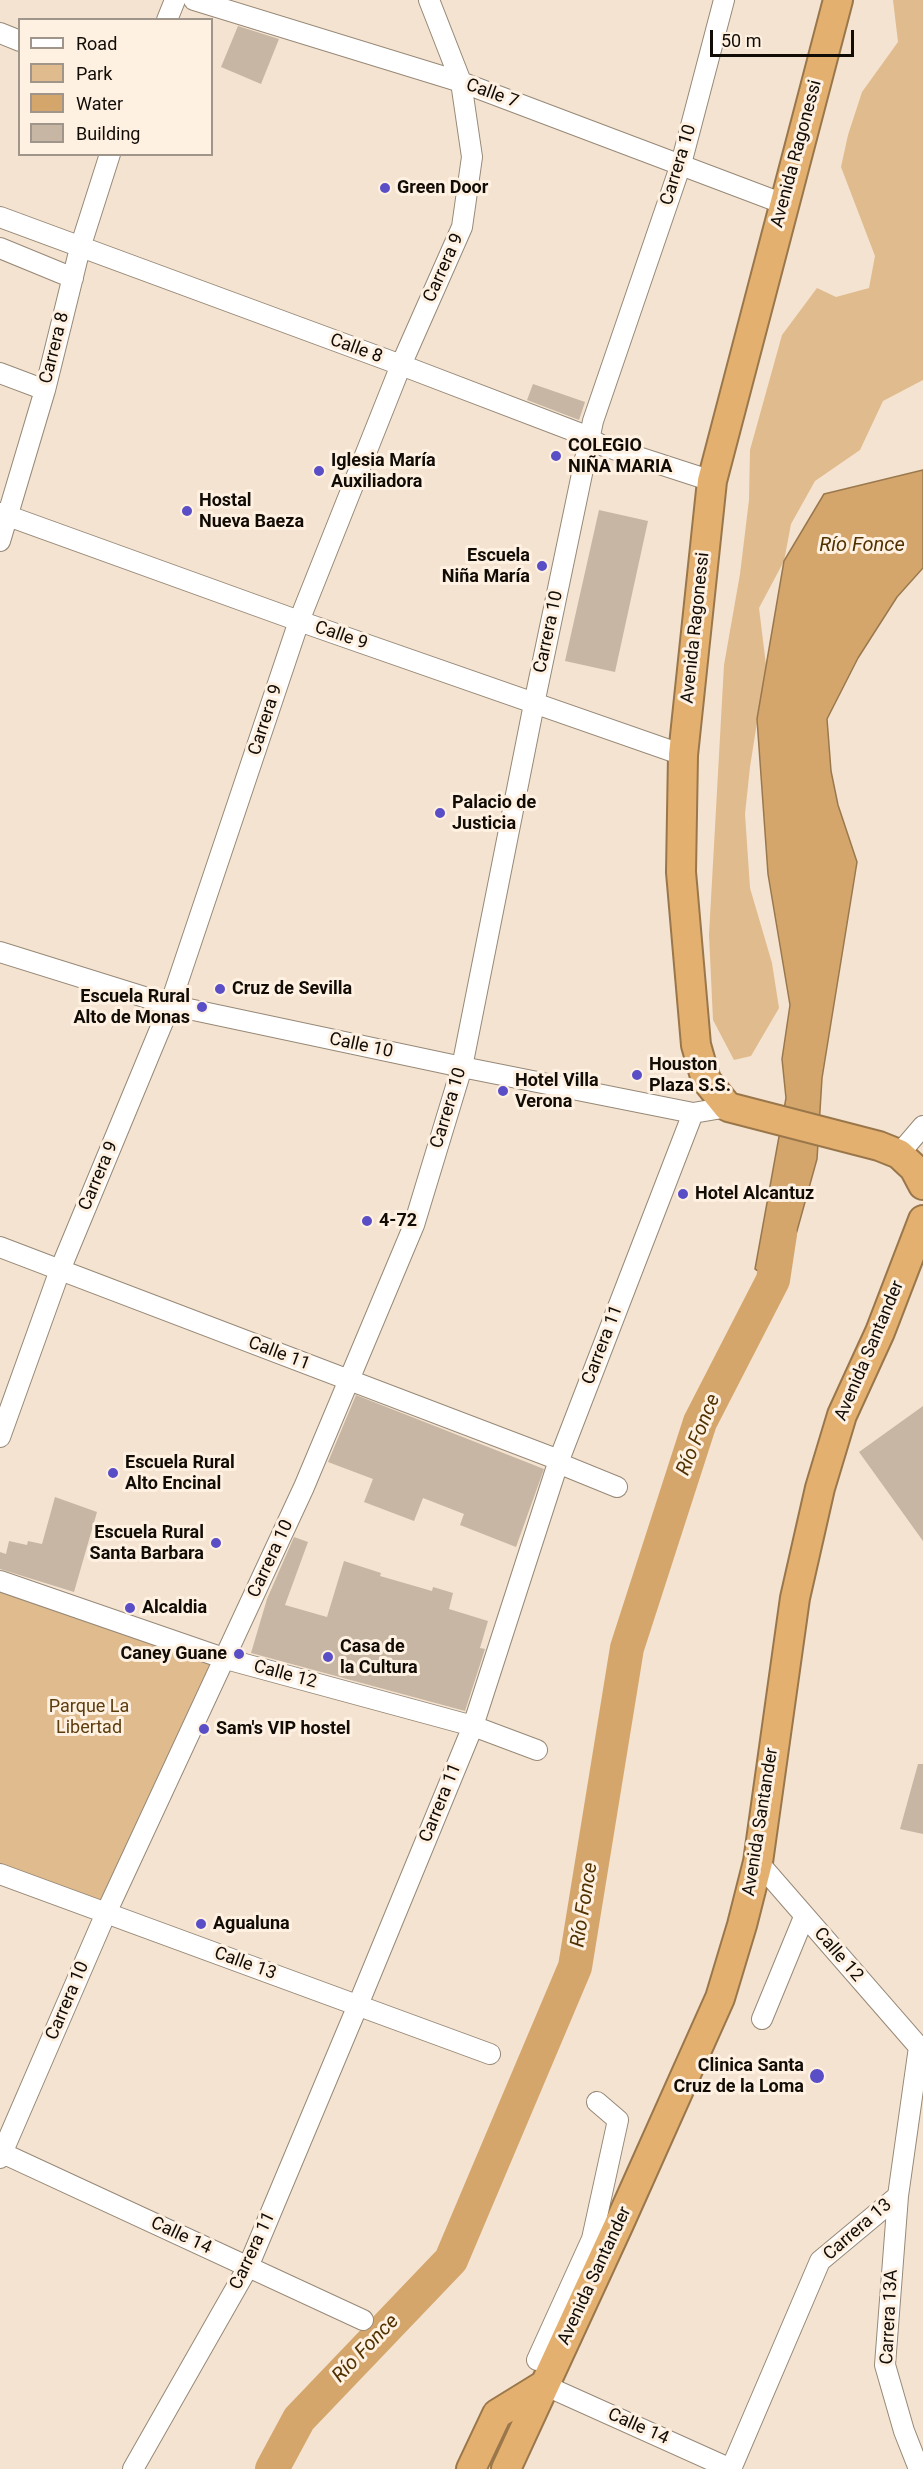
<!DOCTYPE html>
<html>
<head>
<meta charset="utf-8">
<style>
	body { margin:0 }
	#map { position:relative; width:923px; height:2469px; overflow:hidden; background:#f4e3d0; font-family:Roboto,sans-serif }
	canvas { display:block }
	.legend { position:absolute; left:18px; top:18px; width:195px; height:138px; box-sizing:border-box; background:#fff1e2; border:2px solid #a0958a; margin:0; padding:8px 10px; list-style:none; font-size:18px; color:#110c06 }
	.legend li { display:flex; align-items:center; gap:12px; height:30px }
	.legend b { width:30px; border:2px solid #a0958a }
	.scale { position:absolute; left:710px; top:30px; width:144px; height:27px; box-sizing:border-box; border:3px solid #110c06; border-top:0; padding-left:8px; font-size:18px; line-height:21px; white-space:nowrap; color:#110c06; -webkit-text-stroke:4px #fff1e2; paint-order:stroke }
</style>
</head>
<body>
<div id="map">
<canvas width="923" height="2469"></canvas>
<ul class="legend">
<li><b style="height:8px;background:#fff"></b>Road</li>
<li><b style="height:16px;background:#e0bb8d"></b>Park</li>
<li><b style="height:16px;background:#d5a66c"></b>Water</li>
<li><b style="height:16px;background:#c6b6a3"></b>Building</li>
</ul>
<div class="scale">50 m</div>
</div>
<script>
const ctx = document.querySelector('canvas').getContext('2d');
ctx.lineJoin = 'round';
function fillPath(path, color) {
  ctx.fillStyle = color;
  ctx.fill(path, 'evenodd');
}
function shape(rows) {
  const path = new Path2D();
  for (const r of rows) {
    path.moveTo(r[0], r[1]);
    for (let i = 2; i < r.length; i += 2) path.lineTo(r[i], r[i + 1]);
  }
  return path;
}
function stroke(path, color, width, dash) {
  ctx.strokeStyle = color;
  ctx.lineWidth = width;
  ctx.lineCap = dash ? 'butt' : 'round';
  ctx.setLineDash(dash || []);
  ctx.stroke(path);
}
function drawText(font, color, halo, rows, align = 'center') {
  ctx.font = font + ' Roboto,sans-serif';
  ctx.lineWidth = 6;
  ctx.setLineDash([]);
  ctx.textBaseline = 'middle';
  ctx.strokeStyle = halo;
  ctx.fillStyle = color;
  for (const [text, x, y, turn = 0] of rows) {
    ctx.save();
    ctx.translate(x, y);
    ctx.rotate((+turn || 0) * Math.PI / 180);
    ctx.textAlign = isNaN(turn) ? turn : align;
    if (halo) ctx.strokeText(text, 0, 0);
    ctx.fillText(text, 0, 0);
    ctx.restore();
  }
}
fillPath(shape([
	[893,0,923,0,923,380,883,401,860,450,815,481,791,524,784,561,759,608,766,665,750,767,745,814,750,888,772,963,779,1008,751,1056,734,1060,713,1020,709,935,724,665,740,574,749,500,750,450,782,335,817,288,836,297,869,288,875,256,841,167,848,135,862,92,898,42],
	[0,1591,211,1664,98,1909,0,1874]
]), '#e0bb8d');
const water = shape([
	[923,470,923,568,897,597,858,658,827,719,831,771,838,805,857,862,822,1078,817,1159,785,1274,773,1280,755,1269,786,1098,782,1059,790,1005,768,874,757,719,784,561,824,494,923,470]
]);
fillPath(water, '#d5a66c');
stroke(water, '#9a784d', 1.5);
stroke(shape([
	[272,2469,299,2419,451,2260,575,1967,627,1648,700,1422,773,1280,780,1234]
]), '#d5a66c', 34);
fillPath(shape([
	[238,26,279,39,261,84,221,67],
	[533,384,585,402,579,420,527,400],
	[599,510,648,521,615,672,565,661],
	[356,1395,544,1469,516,1547,460,1525,464,1514,423,1498,414,1521,364,1502,373,1479,328,1462],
	[923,1406,923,1541,859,1452],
	[55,1497,97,1512,74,1592,0,1569,0,1552,6,1554,9,1541,27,1545,28,1541,42,1544],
	[294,1537,308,1542,285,1605,327,1617,344,1561,381,1573,380,1576,432,1591,433,1587,453,1593,449,1609,488,1621,480,1648,485,1649,465,1711,251,1653,267,1599],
	[918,1764,923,1764,923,1834,900,1829]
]), '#c6b6a3');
const minor = shape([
	[194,0,461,82,784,204],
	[167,20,175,0],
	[0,33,20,41],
	[0,217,401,365,579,433,601,445,712,481],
	[0,248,73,278],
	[0,373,45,390],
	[0,513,299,621,683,755],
	[0,541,45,390,80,248,110,154],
	[0,952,170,1005,462,1067,693,1113,728,1107],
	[899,1154,923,1126],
	[0,1247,559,1460],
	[0,1437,60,1270,170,1005,299,621,401,365,462,227,472,157,461,82,429,0],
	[558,1463,617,1487],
	[0,1581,226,1659,473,1726,537,1750],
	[0,1874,490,2054],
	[762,2019,804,1917],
	[0,2152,363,2320],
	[0,2158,106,1913,304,1487,414,1225,462,1067,534,704,593,421,681,164,724,0],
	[898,2196,885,2365,904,2431,919,2469],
	[537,2360,592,2239,618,2120,597,2102],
	[544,2385,731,2469],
	[133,2469,248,2267,358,2005,473,1726,559,1460,693,1113],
	[731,2469,820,2261,898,2196,919,2047,758,1862]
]);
const highway = shape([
	[838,0,712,481,683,755,681,872,696,1045,706,1080,728,1107,879,1146,899,1154,914,1168,923,1185],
	[471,2469,497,2414,544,2385],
	[506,2469,619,2224,720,1998,742,1925,758,1862,795,1598,820,1488,842,1415,880,1332,923,1220]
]);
stroke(minor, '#978977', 22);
stroke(highway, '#9a774b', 32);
stroke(minor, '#fff', 20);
stroke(highway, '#e4b070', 28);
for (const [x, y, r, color] of [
	[385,188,6,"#594ec6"],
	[556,456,6,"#594ec6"],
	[319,471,6,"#594ec6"],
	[187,511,6,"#594ec6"],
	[542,566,6,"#594ec6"],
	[440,813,6,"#594ec6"],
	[220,989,6,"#594ec6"],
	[202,1007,6,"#594ec6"],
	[637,1075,6,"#594ec6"],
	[503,1091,6,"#594ec6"],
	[683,1194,6,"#594ec6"],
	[367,1221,6,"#594ec6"],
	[113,1473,6,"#594ec6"],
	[216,1543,6,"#594ec6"],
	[130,1608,6,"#594ec6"],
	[239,1654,6,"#594ec6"],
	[328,1657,6,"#594ec6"],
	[204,1729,6,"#594ec6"],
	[201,1924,6,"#594ec6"],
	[817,2076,8,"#594ec6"]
]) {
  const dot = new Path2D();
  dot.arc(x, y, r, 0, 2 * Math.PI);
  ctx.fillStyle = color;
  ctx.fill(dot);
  stroke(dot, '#fff1e2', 2);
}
drawText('18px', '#110c06', '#fff1e2', [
	["Calle 7",492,94,20],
	["Avenida Ragonessi",797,154,-75],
	["Carrera 10",679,165,-73],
	["Carrera 9",444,268,-66],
	["Carrera 8",55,348,-76],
	["Calle 8",356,349,20],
	["Avenida Ragonessi",696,628,-84],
	["Carrera 10",549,632,-78],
	["Calle 9",341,636,19],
	["Carrera 9",266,720,-72],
	["Calle 10",361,1046,12],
	["Carrera 10",449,1108,-73],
	["Carrera 9",99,1176,-67],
	["Carrera 11",603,1345,-69],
	["Avenida Santander",870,1351,-67],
	["Calle 11",279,1354,21],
	["Carrera 10",271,1559,-65],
	["Calle 12",285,1675,15],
	["Carrera 11",441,1803,-68],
	["Avenida Santander",761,1822,-81],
	["Calle 12",838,1955,49],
	["Calle 13",245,1964,20],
	["Carrera 10",68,2001,-67],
	["Carrera 13",858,2230,-41],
	["Calle 14",181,2236,25],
	["Carrera 11",253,2251,-65],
	["Avenida Santander",595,2276,-65],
	["Carrera 13A",890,2317,-87],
	["Calle 14",638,2427,24]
]);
drawText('bold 18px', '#110c06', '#fff1e2', [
	["Green Door",397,188],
	["COLEGIO",568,446],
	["NIÑA MARIA",568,467],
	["Iglesia María",331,461],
	["Auxiliadora",331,482],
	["Hostal",199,501],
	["Nueva Baeza",199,522],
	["Escuela",530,556,"right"],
	["Niña María",530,577,"right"],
	["Palacio de",452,803],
	["Justicia",452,824],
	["Cruz de Sevilla",232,989],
	["Escuela Rural",190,997,"right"],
	["Alto de Monas",190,1018,"right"],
	["Houston",649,1065],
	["Plaza S.S.",649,1086],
	["Hotel Villa",515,1081],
	["Verona",515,1102],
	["Hotel Alcantuz",695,1194],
	["4-72",379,1221],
	["Escuela Rural",125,1463],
	["Alto Encinal",125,1484],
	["Escuela Rural",204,1533,"right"],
	["Santa Barbara",204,1554,"right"],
	["Alcaldia",142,1608],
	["Casa de",340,1647],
	["la Cultura",340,1668],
	["Caney Guane",227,1654,"right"],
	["Sam's VIP hostel",216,1729],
	["Agualuna",213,1924],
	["Clinica Santa",804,2066,"right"],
	["Cruz de la Loma",804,2087,"right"]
], 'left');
drawText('18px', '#5c3d0e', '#fff1e2', [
	["Parque La",89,1707],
	["Libertad",89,1728]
]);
drawText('italic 20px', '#503100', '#fff1e2', [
	["Río Fonce",862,546],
	["Río Fonce",699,1435,-68],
	["Río Fonce",585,1905,-81],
	["Río Fonce",366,2349,-46]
]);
</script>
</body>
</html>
